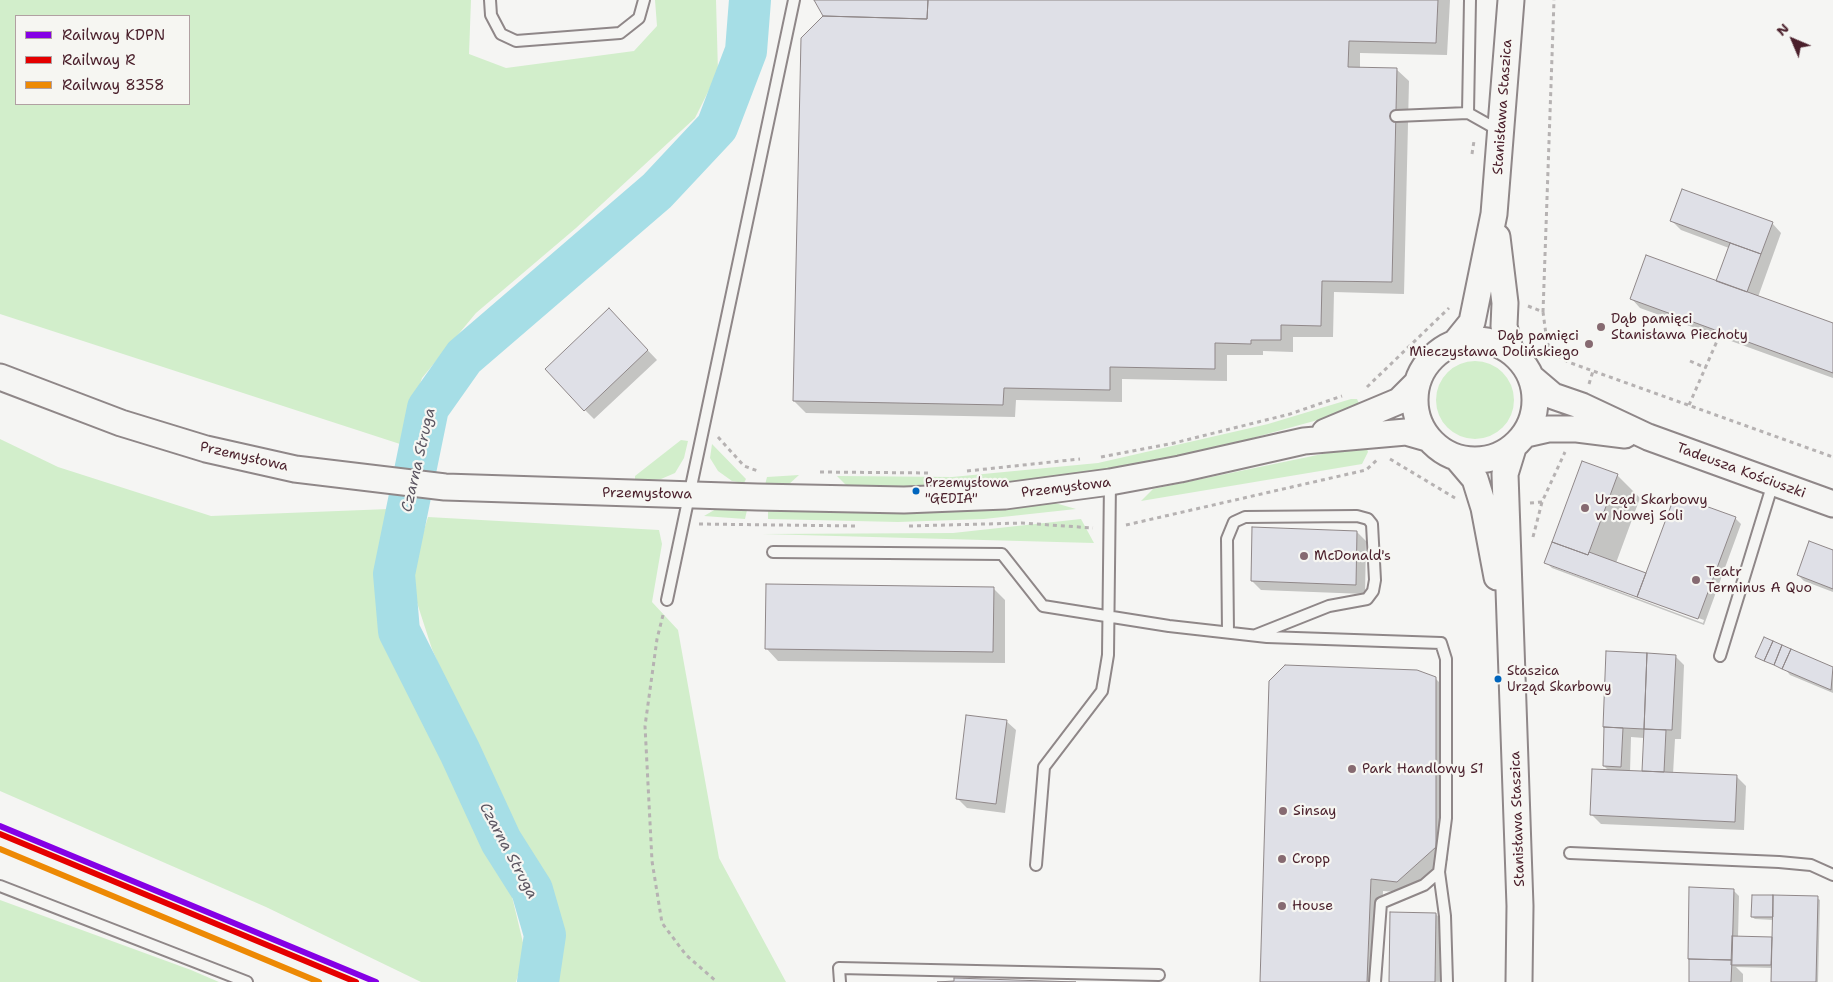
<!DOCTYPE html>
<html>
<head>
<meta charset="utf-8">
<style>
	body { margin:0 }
	#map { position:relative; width:1833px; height:982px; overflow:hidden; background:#f5f5f3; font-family:"Shantell Sans",sans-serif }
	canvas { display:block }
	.legend { position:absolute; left:15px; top:15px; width:175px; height:90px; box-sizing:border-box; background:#f6f6f2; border:1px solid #b1a0a2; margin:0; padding:6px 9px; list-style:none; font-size:15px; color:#4a1f2b }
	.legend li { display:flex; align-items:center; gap:10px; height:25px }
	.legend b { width:25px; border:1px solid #b1a0a2 }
	.north { position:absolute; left:1768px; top:15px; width:50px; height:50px; -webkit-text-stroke:4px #f6f6f2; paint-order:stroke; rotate:315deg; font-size:14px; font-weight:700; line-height:20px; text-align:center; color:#4a1f2b }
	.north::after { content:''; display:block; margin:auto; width:18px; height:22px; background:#4a1f2b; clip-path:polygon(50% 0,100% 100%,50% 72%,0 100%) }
</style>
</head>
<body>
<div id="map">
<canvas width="1833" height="982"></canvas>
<ul class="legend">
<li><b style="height:6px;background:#8500e5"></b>Railway KDPN</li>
<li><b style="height:6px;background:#e50000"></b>Railway R</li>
<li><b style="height:6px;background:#ed8904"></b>Railway 8358</li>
</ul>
<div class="north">N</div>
</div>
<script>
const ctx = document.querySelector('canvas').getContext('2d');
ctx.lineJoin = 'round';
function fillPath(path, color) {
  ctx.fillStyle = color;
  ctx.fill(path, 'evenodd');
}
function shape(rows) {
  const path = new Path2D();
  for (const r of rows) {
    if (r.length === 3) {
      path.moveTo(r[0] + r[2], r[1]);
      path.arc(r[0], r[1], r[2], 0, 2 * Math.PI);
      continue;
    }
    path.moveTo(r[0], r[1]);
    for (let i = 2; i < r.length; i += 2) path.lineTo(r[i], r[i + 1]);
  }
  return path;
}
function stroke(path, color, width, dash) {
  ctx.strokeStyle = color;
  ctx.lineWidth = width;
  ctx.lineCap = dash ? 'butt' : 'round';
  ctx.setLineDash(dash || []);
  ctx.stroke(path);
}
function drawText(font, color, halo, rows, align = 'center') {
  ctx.font = font + ' "Shantell Sans",sans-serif';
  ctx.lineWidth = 4.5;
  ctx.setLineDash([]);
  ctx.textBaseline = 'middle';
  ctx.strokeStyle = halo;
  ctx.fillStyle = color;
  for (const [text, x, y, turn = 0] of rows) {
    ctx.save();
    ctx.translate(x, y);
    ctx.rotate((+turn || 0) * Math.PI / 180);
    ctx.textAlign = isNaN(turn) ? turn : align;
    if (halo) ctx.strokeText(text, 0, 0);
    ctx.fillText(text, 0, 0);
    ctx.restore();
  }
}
fillPath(shape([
	[0,0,471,0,469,54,506,68,634,51,657,26,655,0,716,0,718,72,695,118,576,228,476,313,422,378,400,444,0,314],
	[16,16,189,16,189,104,16,104],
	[1475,400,39],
	[1351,399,1357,399,1361,408,1202,452,1063,477,966,485,848,487,837,476,952,477,1098,463,1268,424],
	[0,439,58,467,211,516,389,509,377,597,392,657,509,884,525,951,516,982,421,982,266,907,0,791],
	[681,440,688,441,684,458,675,473,661,479,635,481,635,476],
	[712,444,746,479,744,483,732,481,718,471,710,458],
	[1366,445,1368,452,1362,464,1141,501,1153,489],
	[799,475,788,485,765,485,767,477],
	[1055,503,1076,509,984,519,898,522,768,519,768,511,933,513],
	[716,509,747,510,745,519,704,516],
	[428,517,659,530,662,544,652,602,678,630,719,858,786,982,555,982,558,921,505,817,432,649,409,578],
	[1081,519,1094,543,762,534,953,533],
	[0,900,191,970,219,982,0,982]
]), '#d2eecb');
fillPath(shape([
	[815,0,1450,0,1447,55,1360,53,1360,68,1396,69,1409,81,1404,294,1334,292,1333,337,1293,337,1293,352,1263,351,1263,355,1227,355,1227,381,1122,379,1122,402,1016,400,1015,417,806,413,794,401,825,17],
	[1672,221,1772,223,1781,233,1758,297,1833,325,1833,378,1640,308,1631,298,1717,282,1729,248,1681,230],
	[618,319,657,360,594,419,585,410],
	[1617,475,1640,498,1616,563,1647,575,1735,518,1741,524,1704,625,1552,568,1546,562],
	[1551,564,1704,620,1703,623,1551,566],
	[1357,532,1366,541,1365,594,1261,590,1252,581],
	[1833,552,1833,592,1804,581,1798,575],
	[993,588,1005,600,1005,663,778,661,766,648],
	[1793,651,1833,668,1833,693,1790,675,1786,670,1756,657],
	[1608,653,1675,656,1684,665,1681,739,1675,739,1673,774,1737,777,1746,786,1744,830,1601,824,1592,815,1609,771,1604,766],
	[1631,737,1644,738,1643,772,1630,772],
	[1435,678,1448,691,1449,705,1448,860,1410,893,1383,891,1379,982,1262,982],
	[1006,721,1016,730,1005,813,967,808,957,798],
	[1733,890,1739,896,1738,937,1773,938,1774,920,1755,919,1752,917,1817,898,1820,900,1818,982,1772,982,1773,968,1736,967,1743,974,1743,982,1690,982],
	[1436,914,1445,924,1444,982,1390,982]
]), '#0003');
stroke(shape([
	[538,982,545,935,532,890,501,841,460,752,399,631,394,574,428,408,464,357,657,191,717,127,746,51,750,0]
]), '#a6dee6', 42);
const building = shape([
	[814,0,928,0,927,19,823,16,814,0],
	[928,0,1438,0,1436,43,1349,41,1348,67,1397,68,1392,282,1322,281,1321,326,1281,325,1281,340,1251,340,1251,344,1215,343,1215,369,1110,367,1110,390,1004,388,1003,405,793,401,801,38,823,16,927,19,928,0],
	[1682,189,1773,222,1761,254,1670,221,1682,189],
	[1730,243,1761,254,1747,292,1716,281,1730,243],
	[1646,255,1833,323,1833,373,1630,299,1646,255],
	[609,308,648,350,584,411,545,369,609,308],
	[1582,461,1618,474,1588,555,1552,542,1582,461],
	[1675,495,1736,517,1698,619,1637,597,1675,495],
	[1252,527,1357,531,1356,585,1251,581,1252,527],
	[1809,541,1833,550,1833,589,1797,575,1809,541],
	[1552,542,1588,555,1589,552,1646,573,1637,597,1544,563,1552,542],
	[766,584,994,587,993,652,765,649,766,584],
	[1764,637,1773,641,1764,661,1755,657,1764,637],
	[1773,641,1782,645,1774,665,1764,661,1773,641],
	[1782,645,1791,649,1782,669,1774,665,1782,645],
	[1791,649,1833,667,1831,690,1782,669,1791,649],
	[1606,651,1647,653,1644,729,1603,727,1606,651],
	[1647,653,1676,655,1672,730,1644,729,1647,653],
	[1285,665,1417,670,1436,677,1436,847,1397,882,1371,879,1367,982,1260,982,1269,681,1285,665],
	[966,715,1007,720,996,804,956,799,966,715],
	[1604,727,1623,728,1621,767,1603,766,1604,727],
	[1644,729,1666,730,1664,772,1642,771,1644,729],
	[1592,769,1737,775,1735,822,1590,815,1592,769],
	[1689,887,1734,889,1732,960,1688,959,1689,887],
	[1752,895,1773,895,1773,917,1751,917,1752,895],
	[1773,895,1818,896,1816,982,1771,982,1773,895],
	[1390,912,1436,913,1435,982,1389,982,1390,912],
	[1732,936,1772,937,1771,965,1731,965,1732,936],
	[1689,959,1732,960,1731,982,1689,982,1689,959],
	[954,978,1076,982,937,982,954,981,954,978]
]);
fillPath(building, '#dfe0e7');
stroke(building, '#8f8788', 1);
const service = shape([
	[490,0,491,15,501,34,516,41,620,33,639,18,644,0],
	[1468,113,1470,0],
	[1396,116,1468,113,1500,131],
	[773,552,1002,554,1043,606,1169,626,1267,637,1441,643,1446,659,1446,818,1439,872,1424,885,1381,903,1375,982],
	[667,600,794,0],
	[1228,632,1227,539,1234,522,1245,517,1357,516,1368,519,1372,524,1375,580,1373,591,1367,599,1329,606,1256,635],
	[1720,656,1773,483],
	[1570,853,1779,862,1811,865,1833,875],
	[1036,865,1044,767,1102,691,1108,655,1110,482],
	[1439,872,1445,916,1447,982],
	[0,886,247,982],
	[840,982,839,968,1159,975]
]);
const tertiary = shape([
	[1497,237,1505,303,1504,326,1510,350],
	[1475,400,60],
	[1455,343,1472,322,1494,214,1511,0],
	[0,377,121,423,206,449,295,469,445,487,757,497,904,500,954,498,1005,496,1110,482,1180,469,1304,441,1406,432,1427,438],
	[1533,379,1553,396,1582,406,1648,437,1833,504],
	[1325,432,1399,401,1417,383],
	[1526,434,1548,429,1577,429,1625,435],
	[1513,448,1505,474,1520,906,1519,982],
	[1458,459,1475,479,1484,508,1497,577]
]);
stroke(service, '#8f8788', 14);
stroke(tertiary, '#8f8788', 29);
stroke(shape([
	[1472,154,1474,141],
	[1528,306,1543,312,1547,342,1551,351,1568,362,1833,457],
	[1543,312,1554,0],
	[1690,361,1706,368],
	[1589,384,1593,371],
	[1367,387,1449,308],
	[1689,405,1721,332],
	[718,437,744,466,758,471],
	[1101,457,1174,443,1290,414,1342,396],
	[1390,459,1455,498],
	[967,471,1080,459],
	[820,472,931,473],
	[1530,503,1542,502],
	[699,524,858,526],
	[1126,525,1366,470,1377,460],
	[909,526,1022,523,1093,528],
	[1533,537,1542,502,1565,452],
	[663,615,657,639,645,726,652,861,662,923,686,955,717,982]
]), '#b6b2b2', 3, [4, 4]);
stroke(service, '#f5f5f3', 10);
stroke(tertiary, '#f5f5f3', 25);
stroke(shape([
	[0,826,376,982]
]), '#8500e5', 6);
stroke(shape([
	[0,834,356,982]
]), '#e50000', 6);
stroke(shape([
	[0,849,319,982]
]), '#ed8904', 6);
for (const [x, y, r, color] of [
	[1601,327,5,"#866a71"],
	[1589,344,5,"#866a71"],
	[916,491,4.5,"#0065bd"],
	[1585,508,5,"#866a71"],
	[1304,556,5,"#866a71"],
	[1696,580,5,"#866a71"],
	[1498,679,4.5,"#0065bd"],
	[1352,769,5,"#866a71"],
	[1283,811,5,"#866a71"],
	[1282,859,5,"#866a71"],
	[1282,906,5,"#866a71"]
]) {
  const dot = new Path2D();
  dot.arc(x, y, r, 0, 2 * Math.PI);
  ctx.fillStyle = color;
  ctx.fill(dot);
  stroke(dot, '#f6f6f2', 2);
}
drawText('13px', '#4a1f2b', '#f6f6f2', [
	["Przemysłowa",925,484],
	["\"GEDIA\"",925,500],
	["Staszica",1507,672],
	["Urząd Skarbowy",1507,688]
], 'left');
drawText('14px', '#4a1f2b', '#f6f6f2', [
	["Stanisława Staszica",1503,107,-86],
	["Przemysłowa",244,457,13],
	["Tadeusza Kościuszki",1741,471,20],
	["Przemysłowa",1066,488,-7],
	["Przemysłowa",647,494,1],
	["Stanisława Staszica",1518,819,-92]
]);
drawText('14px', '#4a1f2b', '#f6f6f2', [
	["Dąb pamięci",1611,319],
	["Stanisława Piechoty",1611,335],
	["Dąb pamięci",1579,336,"right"],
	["Mieczysława Dolińskiego",1579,352,"right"],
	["Urząd Skarbowy",1595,500],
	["w Nowej Soli",1595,516],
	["McDonald's",1314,556],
	["Teatr",1706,572],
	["Terminus A Quo",1706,588],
	["Park Handlowy S1",1362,769],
	["Sinsay",1293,811],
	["Cropp",1292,859],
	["House",1292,906]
], 'left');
drawText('italic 15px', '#5b5561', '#f6f6f2', [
	["Czarna Struga",419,460,-77],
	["Czarna Struga",508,851,62]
]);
</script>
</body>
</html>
